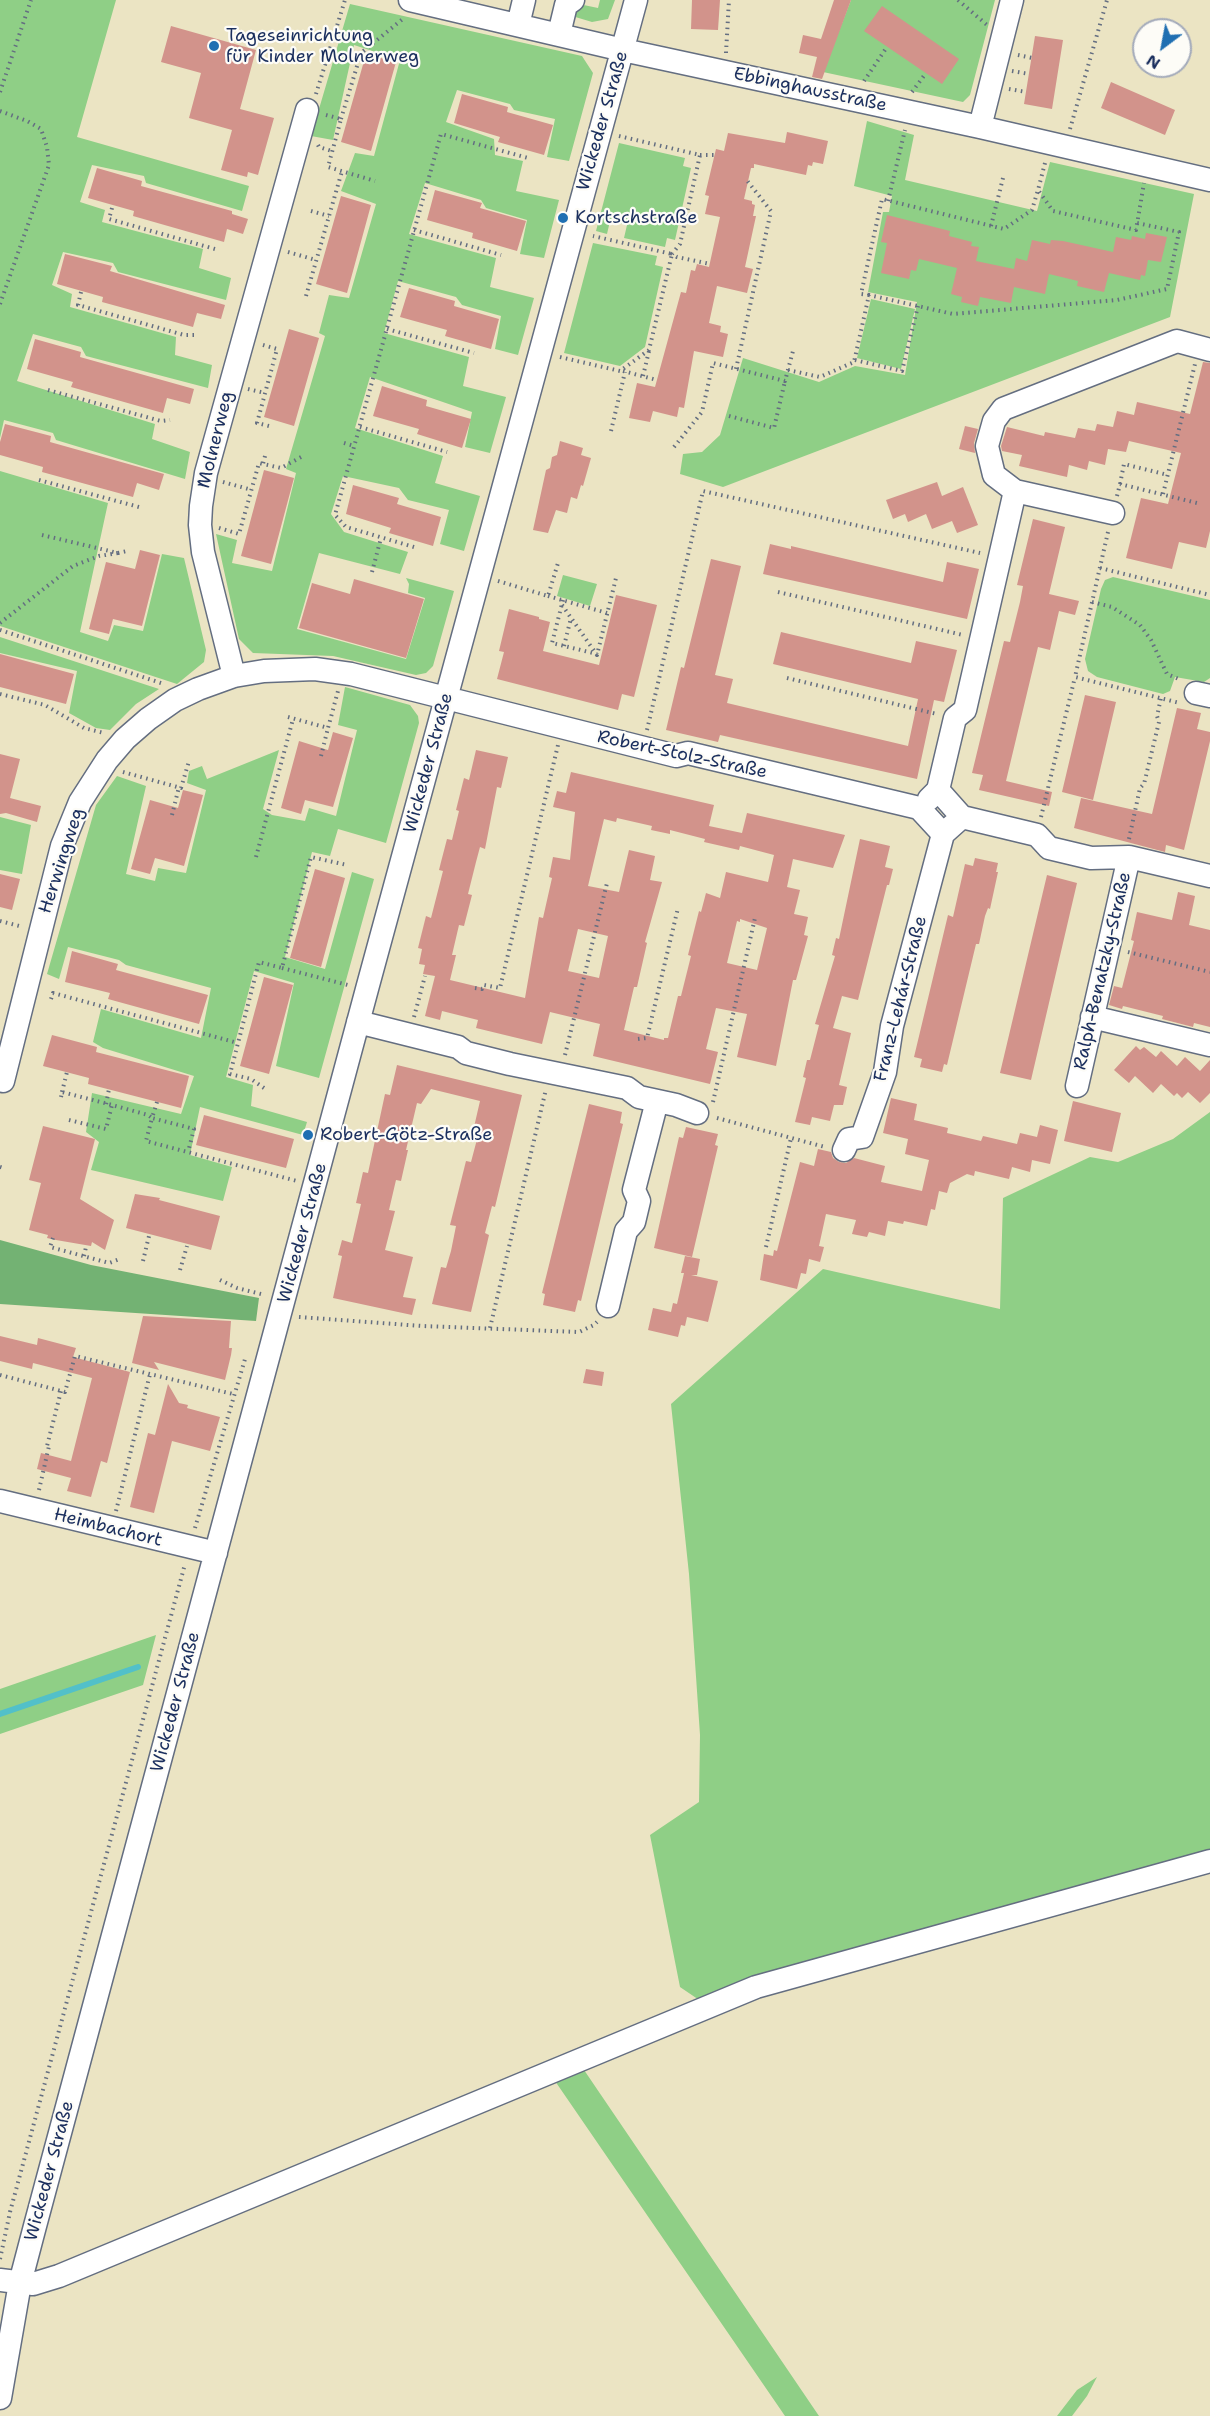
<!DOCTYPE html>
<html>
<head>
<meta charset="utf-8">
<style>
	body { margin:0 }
	#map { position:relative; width:1210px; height:2416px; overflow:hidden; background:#ebe4c3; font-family:"Shantell Sans",sans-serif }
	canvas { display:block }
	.north { position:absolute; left:1132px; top:18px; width:60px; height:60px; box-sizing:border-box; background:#fdfcf7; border:2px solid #a3aaba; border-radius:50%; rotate:212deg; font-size:16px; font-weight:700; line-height:24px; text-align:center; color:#1b2f5e }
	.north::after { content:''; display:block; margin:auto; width:21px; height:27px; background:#1f6fb2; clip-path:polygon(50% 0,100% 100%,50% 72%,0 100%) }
</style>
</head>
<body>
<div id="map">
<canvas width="1210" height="2416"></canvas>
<div class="north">N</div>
</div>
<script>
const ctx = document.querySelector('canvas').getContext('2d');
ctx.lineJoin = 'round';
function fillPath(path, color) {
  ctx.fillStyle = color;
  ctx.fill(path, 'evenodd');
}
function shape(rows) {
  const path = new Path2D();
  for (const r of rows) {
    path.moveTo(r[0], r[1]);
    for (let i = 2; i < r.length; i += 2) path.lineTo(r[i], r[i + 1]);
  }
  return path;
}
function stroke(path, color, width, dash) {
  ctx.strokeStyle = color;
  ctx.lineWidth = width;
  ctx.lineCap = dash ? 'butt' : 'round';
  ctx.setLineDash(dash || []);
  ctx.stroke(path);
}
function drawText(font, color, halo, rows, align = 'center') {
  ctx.font = font + ' "Shantell Sans",sans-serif';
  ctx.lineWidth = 4.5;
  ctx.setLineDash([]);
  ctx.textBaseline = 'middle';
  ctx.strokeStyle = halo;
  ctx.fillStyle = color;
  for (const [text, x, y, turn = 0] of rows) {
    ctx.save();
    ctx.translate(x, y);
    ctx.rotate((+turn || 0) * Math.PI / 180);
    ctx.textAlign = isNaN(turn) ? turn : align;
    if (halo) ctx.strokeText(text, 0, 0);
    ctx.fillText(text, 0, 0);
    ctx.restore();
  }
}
fillPath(shape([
	[0,0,116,0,77,137,249,186,242,211,146,183,144,176,92,165,80,202,105,210,102,222,203,249,199,268,231,278,226,300,118,272,113,263,63,252,52,285,72,294,70,307,176,337,175,355,212,365,208,388,86,356,81,347,33,334,17,381,155,424,152,439,190,452,185,479,56,440,53,433,4,420,0,438],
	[600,0,615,0,608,19,592,22,572,16,574,3,598,8],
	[851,0,995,0,970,95,963,102,823,72],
	[350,4,582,56,593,73,569,161,547,157,555,119,514,110,510,104,457,90,446,122,494,139,495,155,523,161,516,191,559,200,544,258,520,254,527,220,486,208,481,200,425,183,409,234,496,258,490,287,534,298,518,355,495,349,501,316,462,305,456,297,398,281,384,333,469,357,463,386,506,397,490,453,465,447,472,412,370,377,355,428,443,456,435,483,480,496,464,551,440,544,449,510,408,500,399,488,343,476,331,514,344,532,408,552,400,574,319,553,297,629,406,659,425,598,408,593,409,584,406,578,454,591,433,666,426,673,416,675,333,656,253,653,239,639,216,534,237,540,232,563,272,571,296,473,286,469,325,336,319,333,329,295,349,298,376,204,341,191,355,153,374,156,400,60,354,45,333,140,311,136],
	[867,121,914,135,905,180,1037,211,1050,162,1194,194,1170,317,723,487,680,474,683,454,702,452,720,435,743,358,819,382,855,366,905,375,917,302,868,292,883,212,889,212,892,196,854,186],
	[619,143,685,158,683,166,691,168,675,240,667,238,665,247,624,238,627,225,610,221,607,234,596,231],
	[593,243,657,256,655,265,663,267,645,347,620,366,564,353],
	[871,299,915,309,901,369,857,358],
	[0,471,108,503,80,632,108,641,114,625,143,631,162,554,184,558,206,650,204,662,177,684,0,626],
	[563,575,597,584,590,606,557,596],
	[1113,577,1210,600,1210,678,1204,682,1175,677,1170,691,1163,694,1097,677,1088,671,1085,659,1101,589,1105,580],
	[0,637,159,689,136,704,110,730,96,728,69,713,77,671,0,653],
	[345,687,410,705,418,716,419,723,386,843,338,829,330,856,312,852,285,957,325,969,352,872,374,879,319,1078,276,1066,294,983,254,971,226,1077,253,1085,251,1106,307,1122,303,1135,200,1107,190,1155,232,1167,223,1201,91,1170,99,1142,86,1132,92,1093,181,1114,194,1076,103,1048,93,1042,101,1009,201,1038,211,988,126,965,119,960,68,947,59,979,47,974,96,805,117,776,146,786,126,874,155,881,158,868,186,873,206,790,187,783,189,771,202,766,207,779,279,750,263,809,272,815,305,821,309,808,336,816,357,730,338,725],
	[0,817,31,825,22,874,0,870],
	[1210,1112,1210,1860,708,2006,680,1987,650,1835,699,1802,700,1735,689,1574,671,1404,823,1269,1000,1309,1003,1198,1090,1157,1118,1162,1173,1139],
	[156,1635,143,1685,0,1734,0,1689],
	[582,2067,819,2416,785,2416,555,2081],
	[1097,2377,1087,2396,1072,2416,1057,2416,1077,2390]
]), '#8fcf86');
fillPath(shape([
	[0,1240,91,1265,259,1298,256,1321,0,1304]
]), '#73b273');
stroke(shape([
	[0,1714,138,1667]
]), '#52c0c9', 6);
fillPath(shape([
	[692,0,720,0,718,30,691,29],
	[834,0,851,0,822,79,812,77,817,57,799,53,803,35,821,39],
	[882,6,959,59,942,84,864,31],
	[171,26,256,50,240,109,274,118,258,175,248,172,247,177,221,170,232,130,189,118,201,73,161,62],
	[1035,36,1063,40,1052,109,1024,104],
	[366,54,396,62,371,151,341,142],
	[1111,82,1175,110,1165,135,1101,108],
	[462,94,508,107,507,112,553,125,544,155,498,142,500,137,454,123],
	[787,132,828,141,823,164,813,162,812,166,808,165,806,175,754,164,754,168,751,168,744,199,752,201,752,204,755,205,753,216,756,216,745,267,753,269,747,293,717,286,709,323,721,326,720,332,728,334,723,357,694,351,684,408,679,407,677,417,653,411,650,422,629,418,637,383,655,387,681,292,686,293,691,270,695,271,697,264,709,267,720,217,705,214,709,196,705,195,716,149,724,151,728,133,785,143],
	[97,168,142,181,141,186,232,211,232,214,248,219,243,234,227,229,224,242,133,216,134,211,88,198],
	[435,190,482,203,480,208,526,221,517,251,472,238,473,233,427,220],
	[341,196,371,205,347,293,316,284],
	[887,215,950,231,949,236,972,242,971,246,979,247,976,261,1014,269,1016,258,1027,261,1032,240,1050,244,1051,240,1063,241,1113,252,1116,237,1131,240,1132,236,1145,239,1146,233,1167,237,1161,262,1148,260,1145,276,1141,275,1140,280,1109,273,1104,292,1077,286,1078,281,1049,274,1045,294,1014,287,1011,303,980,297,978,306,961,302,962,297,951,294,957,268,919,259,916,271,911,270,909,279,881,273,887,243,881,242],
	[65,254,112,266,110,271,225,305,221,319,197,313,193,327,102,302,103,297,57,284],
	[409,288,455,301,454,306,499,319,491,349,445,336,447,330,400,317],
	[289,329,319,338,294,426,264,417],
	[35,339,81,352,80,357,194,389,190,404,167,398,163,413,71,387,73,382,27,369],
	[1203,362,1210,363,1210,531,1206,548,1179,542,1172,569,1126,558,1141,498,1168,504,1181,453,1129,441,1126,452,1108,449,1105,465,1089,461,1087,470,1069,465,1067,477,1019,466,1022,455,1002,451,1001,446,1007,427,1044,436,1045,432,1075,438,1078,428,1095,431,1097,424,1113,427,1117,411,1134,415,1137,402,1190,414],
	[382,386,427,400,426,406,471,419,462,448,417,434,419,429,373,416],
	[5,424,51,436,50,442,164,474,159,490,137,483,133,497,42,472,43,467,0,455,0,442],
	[965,426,978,429,974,443,975,453,959,449],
	[560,441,583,448,581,455,591,458,583,486,581,485,577,499,571,497,567,513,556,510,548,533,533,530,546,470,550,468,552,457,557,455],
	[264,470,294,478,271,564,241,556],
	[937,482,942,496,963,487,978,525,957,533,952,521,932,529,926,514,908,522,905,514,893,519,886,500],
	[353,485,399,498,397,504,441,517,433,546,389,533,391,528,346,514],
	[1033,519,1065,527,1049,594,1079,601,1075,615,1059,611,1050,650,1038,647,1006,781,1052,792,1049,806,979,790,983,775,972,773,1004,641,1010,642,1020,602,1023,586,1017,585],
	[770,544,791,549,791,546,943,582,947,562,979,569,967,619,763,574],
	[140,550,160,555,142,626,113,619,109,634,89,629,106,562,135,569],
	[711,559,741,566,715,675,733,679,727,703,908,746,918,699,773,664,781,632,911,663,916,641,957,650,944,702,934,700,917,779,720,735,718,742,666,730,681,667,684,668],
	[354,579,424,599,406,658,299,628,312,583,350,594],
	[616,595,657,605,634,697,622,694,618,710,497,679,504,652,499,651,509,609,539,617,539,619,550,622,543,651,599,665],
	[0,654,74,674,66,704,0,687],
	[1085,695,1116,702,1093,800,1062,792],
	[1177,708,1201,713,1197,729,1210,732,1210,741,1184,850,1166,845,1165,852,1074,828,1081,798,1152,814],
	[333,732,353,738,333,807,305,800,301,814,281,808,299,741,328,750],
	[476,750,508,757,501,788,497,787,485,849,480,847,476,862,468,894,472,895,464,926,459,925,452,955,456,955,450,980,525,998,539,917,543,918,552,878,549,877,553,857,570,860,575,812,553,807,557,791,566,793,571,772,714,805,709,826,742,833,747,813,845,835,833,868,793,859,787,887,800,890,794,914,808,917,804,935,808,936,796,980,793,980,776,1066,737,1057,747,1014,716,1008,706,1049,718,1052,710,1084,593,1056,600,1024,550,1012,542,1044,476,1028,478,1020,442,1011,440,1020,425,1016,435,976,423,974,425,965,419,964,422,949,418,948,426,916,431,918,443,871,439,870,441,862,447,839,452,840,459,811,456,810,464,778,469,780],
	[617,818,652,826,651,830,670,834,670,830,705,839,704,842,739,850,740,846,774,855,768,882,726,872,720,898,706,893,701,912,699,911,688,955,691,956,681,996,678,996,668,1038,664,1038,664,1040,624,1030,634,987,637,987,647,943,645,942,662,882,650,880,655,856,629,850,619,892,588,886,604,819,616,822],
	[740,919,767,928,757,970,727,963,737,921,740,922],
	[578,929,608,936,599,978,568,971],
	[0,754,20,759,10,798,41,806,37,822,6,813,0,814],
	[183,790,203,795,184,866,155,858,150,874,131,869,150,800,178,808],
	[860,839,890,846,885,867,893,869,889,885,887,885,858,1000,842,996,833,1028,851,1033,839,1085,847,1087,843,1105,834,1105,830,1121,812,1117,810,1125,795,1122,806,1078,803,1077,807,1060,810,1060,819,1025,815,1024,835,956,832,955,836,938,839,939],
	[975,858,998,863,996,872,998,872,990,909,988,908,985,916,979,944,976,944,947,1065,944,1064,942,1072,920,1067,922,1059,914,1057,948,915,953,917,965,864,973,866],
	[315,869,345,878,321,967,290,958],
	[0,874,20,879,12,910,0,907],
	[1047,875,1077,883,1031,1080,1000,1073],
	[1178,892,1195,896,1189,925,1210,930,1210,1027,1194,1023,1193,1027,1162,1019,1163,1016,1123,1006,1122,1009,1109,1005,1114,986,1122,988,1134,941,1131,940,1137,912,1172,920],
	[72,951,118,964,116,970,208,995,199,1024,108,999,110,993,65,982],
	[264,977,293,985,269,1074,240,1066],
	[52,1035,97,1047,96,1052,189,1076,181,1108,88,1084,89,1078,43,1066],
	[1136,1046,1140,1050,1144,1047,1156,1057,1161,1051,1177,1066,1185,1057,1200,1071,1210,1060,1210,1093,1200,1103,1188,1092,1182,1098,1177,1093,1174,1096,1161,1084,1153,1093,1135,1076,1129,1083,1114,1070],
	[397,1065,522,1095,495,1207,492,1206,485,1233,489,1235,471,1312,432,1304,441,1267,446,1268,451,1251,456,1226,450,1225,466,1161,471,1162,480,1128,474,1127,480,1101,431,1089,421,1104,417,1103,406,1150,408,1150,401,1181,396,1180,389,1210,395,1211,385,1250,413,1257,403,1297,416,1299,412,1315,333,1298,342,1256,338,1255,342,1240,352,1243,361,1204,356,1203,363,1172,368,1173,385,1094,390,1095],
	[891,1098,917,1104,914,1120,948,1128,947,1133,981,1141,983,1136,1017,1144,1020,1133,1037,1137,1040,1125,1058,1130,1050,1164,1032,1160,1030,1172,1012,1167,1009,1179,975,1171,974,1176,967,1174,950,1183,947,1193,939,1191,935,1210,931,1209,927,1226,904,1221,903,1224,888,1221,885,1236,869,1232,867,1237,852,1234,856,1220,826,1214,819,1246,824,1247,820,1262,809,1259,806,1274,801,1273,797,1289,760,1280,764,1254,773,1256,774,1250,777,1251,800,1162,814,1166,818,1149,831,1152,833,1158,839,1162,846,1163,854,1158,885,1166,881,1182,922,1191,929,1160,905,1154,908,1139,883,1133],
	[1073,1101,1121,1113,1112,1152,1064,1141],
	[589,1104,622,1112,620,1123,623,1124,581,1301,578,1300,575,1312,543,1305,545,1294,542,1293],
	[204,1115,294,1139,286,1168,196,1145],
	[43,1126,95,1139,80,1199,114,1220,105,1250,92,1242,91,1246,56,1240,47,1238,48,1235,29,1230,41,1183,29,1180],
	[686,1127,718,1134,715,1145,718,1146,692,1257,654,1248,679,1137,683,1138],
	[135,1194,160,1198,159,1200,220,1216,211,1250,126,1228],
	[685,1256,700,1259,697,1275,691,1275,718,1281,708,1322,687,1317,685,1326,681,1325,678,1337,648,1330,653,1308,671,1312,673,1303,677,1304,684,1273,681,1273],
	[143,1316,231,1321,229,1348,232,1348,231,1355,225,1380,154,1362,159,1370,132,1363],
	[0,1336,37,1345,38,1338,76,1348,73,1357,130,1372,107,1463,101,1461,91,1497,67,1491,71,1478,37,1469,41,1453,71,1461,92,1378,33,1363,32,1369,0,1361],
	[586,1369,604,1372,602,1386,583,1383],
	[168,1384,179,1403,188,1405,187,1408,220,1417,210,1451,172,1441,154,1513,130,1507,148,1433,155,1435]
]), '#d2938b');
const minor = shape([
	[410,0,623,50,980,127,1210,180],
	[518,25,524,0],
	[559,34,566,5,573,0],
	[980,127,1012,0],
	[1015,491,994,475,987,446,994,421,1003,409,1177,341,1210,350],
	[234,676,203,552,200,525,201,506,206,473,307,110],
	[1196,693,1210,696],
	[938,790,955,718,965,710,1015,491,1113,513],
	[929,799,938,790,962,817,1037,835,1049,848,1091,858,1129,857,1210,876],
	[1092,1017,1210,1045],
	[358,1022,458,1047,466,1053,510,1064,627,1088,639,1097,676,1105,697,1113],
	[0,1080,3,1081,62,846,80,802,107,760,125,739,148,719,175,700,198,689,234,676,264,671,315,669,351,674,676,756,688,753,919,808,943,834,962,817],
	[1077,1086,1129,857],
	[844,1150,849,1139,862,1137,885,1072,892,1026,943,834],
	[608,1306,626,1231,634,1222,639,1201,634,1190,657,1101],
	[0,1501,216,1553],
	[0,2280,33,2284,59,2276,756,1987,1210,1861],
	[0,2398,20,2283,35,2226,367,989,636,0]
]);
stroke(minor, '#646e81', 25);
stroke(shape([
	[958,0,987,25],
	[726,53,729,0],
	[1018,55,1032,58],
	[1012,71,1029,74],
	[864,81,887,47],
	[1009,89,1026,92],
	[0,92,31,0],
	[912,92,926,73],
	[316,94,345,0],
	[0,111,27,121,41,129,47,147,49,165,0,304],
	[326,115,341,119,328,167,375,181],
	[341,119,361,53,404,18],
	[1070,129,1107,0],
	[619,136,700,155,680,244,672,254,677,257,710,264],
	[318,145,319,147,332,151],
	[700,155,715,155],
	[1045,163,1038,190,1053,211,1136,230,1144,183],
	[888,201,905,130],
	[112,208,109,219,215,249],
	[311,211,329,216],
	[991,226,1003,178],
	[414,230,501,255],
	[288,252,316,260],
	[81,292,78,305,184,335,194,335],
	[869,295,861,294,882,199,1004,229,1032,210,1038,190],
	[306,296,342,171],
	[387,329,474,353],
	[263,345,277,349,257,423,273,427],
	[560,357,620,371,649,350,672,254,593,236],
	[855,360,902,371,918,306],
	[736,369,771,211,745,178],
	[788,370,820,377,854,362,869,295,953,314,1117,300,1167,289,1179,232,1137,223],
	[623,371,657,380],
	[643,376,649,351],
	[248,389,265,393],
	[48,390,161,421,170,420],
	[729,416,774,428,785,381],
	[360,427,447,452],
	[611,431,625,372],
	[344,443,354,446],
	[674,447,702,412,713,363,785,381,793,351],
	[265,456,263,464,281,468,303,456],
	[39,480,139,507],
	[223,482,252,490],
	[1120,484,1124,464,1168,475],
	[1163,494,1195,364],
	[1117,496,1120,484,1197,503],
	[219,528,239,534,259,463,263,464],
	[1108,532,1075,677,1180,703],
	[42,535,118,553,127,551],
	[414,547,346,527,335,515,441,134,528,158],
	[1100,568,1210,595],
	[372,572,381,538],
	[498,581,548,596,558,563],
	[778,592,963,635],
	[548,596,607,613],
	[563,600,552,643,597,654],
	[1092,602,1112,607,1140,625,1151,640,1167,674,1181,680],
	[562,605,597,655,616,578],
	[0,623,73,566,99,556,118,553],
	[0,630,164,684],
	[564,646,571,618],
	[787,678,937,714],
	[0,694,45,705,84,728,104,733],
	[288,717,328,728,338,691],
	[647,730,703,491,980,553],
	[321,756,328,728],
	[123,772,181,788,189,761],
	[172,815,179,787],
	[1041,817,1075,677],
	[1129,839,1140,788,1144,784,1159,722,1157,716,1161,698],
	[256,857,293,719],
	[0,921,23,927],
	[1128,952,1210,972],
	[282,968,348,985],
	[475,988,482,989,484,985,500,988,558,745],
	[51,999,53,993,238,1043],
	[414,1017,425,976],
	[638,1039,647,1038,678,908],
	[565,1055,607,883],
	[264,1088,251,1079,230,1074,259,962,282,968,311,857,347,865],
	[62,1092,67,1072],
	[61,1097,62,1092,112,1105],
	[157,1102,152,1118,194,1129,188,1152],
	[713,1102,755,918],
	[106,1104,109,1089],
	[717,1118,825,1147],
	[69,1120,106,1129,112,1105,148,1115,152,1118,146,1141,297,1181],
	[0,1167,3,1168],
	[53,1238,50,1247,109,1263,120,1259],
	[766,1247,791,1138],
	[84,1256,86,1247],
	[143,1261,149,1236],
	[180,1270,187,1246],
	[220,1280,237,1288,265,1295],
	[299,1317,422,1326,579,1332,594,1325,597,1322],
	[490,1328,546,1089],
	[0,1375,65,1392,75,1356,233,1394],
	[39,1490,49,1446,47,1446,61,1391],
	[116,1511,150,1374],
	[195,1528,245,1359],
	[0,2259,10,2212,185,1564]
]), '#646e81', 4, [1.5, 4.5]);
stroke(minor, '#fff', 22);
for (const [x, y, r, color] of [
	[214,46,6,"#1f6fb2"],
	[563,218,6,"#1f6fb2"],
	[308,1135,6,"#1f6fb2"]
]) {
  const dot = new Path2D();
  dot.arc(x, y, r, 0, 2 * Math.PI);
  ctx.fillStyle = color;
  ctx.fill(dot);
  stroke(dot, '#fdfcf7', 2);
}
drawText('18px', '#1b2f5e', '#fdfcf7', [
	["Tageseinrichtung",226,36],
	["für Kinder Molnerweg",226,57],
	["Kortschstraße",575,218],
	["Robert-Götz-Straße",320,1135]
], 'left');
drawText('18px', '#1b2f5e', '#fdfcf7', [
	["Ebbinghausstraße",810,90,12],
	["Wickeder Straße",603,121,-74],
	["Molnerweg",216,440,-76],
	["Robert-Stolz-Straße",682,755,12],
	["Wickeder Straße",429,763,-75],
	["Herwingweg",62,861,-72],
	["Ralph-Benatzky-Straße",1103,971,-77],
	["Franz-Lehár-Straße",901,999,-76],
	["Wickeder Straße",303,1233,-75],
	["Heimbachort",108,1528,14],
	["Wickeder Straße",176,1702,-75],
	["Wickeder Straße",50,2171,-75]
]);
</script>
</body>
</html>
